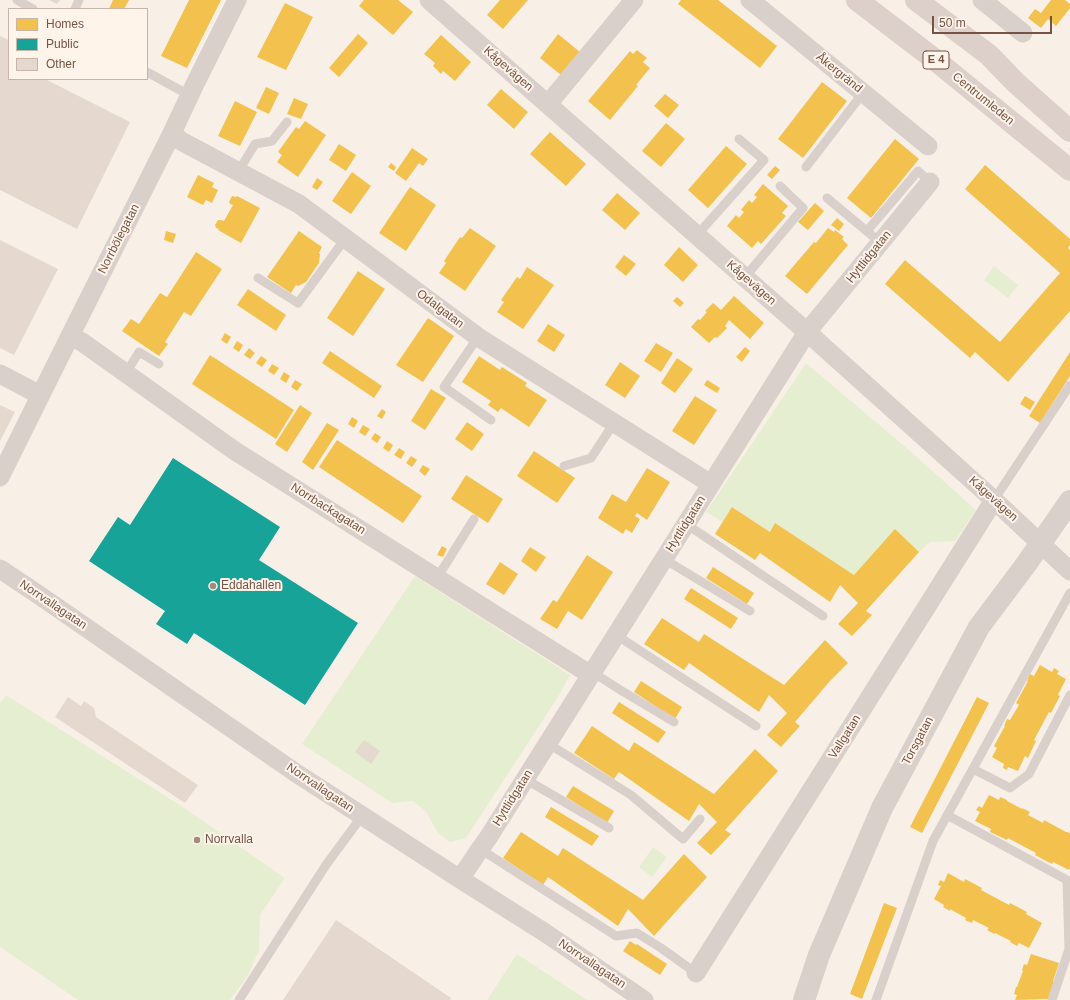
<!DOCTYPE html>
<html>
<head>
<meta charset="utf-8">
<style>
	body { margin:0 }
	#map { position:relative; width:1070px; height:1000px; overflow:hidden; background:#f8f0e7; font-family:Helvetica,sans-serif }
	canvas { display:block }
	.legend { position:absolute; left:8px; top:8px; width:140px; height:72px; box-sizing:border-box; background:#fff4e9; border:1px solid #c9b4a8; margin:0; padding:5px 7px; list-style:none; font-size:12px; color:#775346 }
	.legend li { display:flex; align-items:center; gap:8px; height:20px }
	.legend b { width:20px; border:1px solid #c9b4a8 }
	.scale { position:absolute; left:932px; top:16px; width:120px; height:18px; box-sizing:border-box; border:2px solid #775346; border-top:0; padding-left:5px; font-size:12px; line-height:14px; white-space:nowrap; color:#775346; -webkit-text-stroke:3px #fff4e9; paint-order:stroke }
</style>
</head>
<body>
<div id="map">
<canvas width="1070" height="1000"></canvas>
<ul class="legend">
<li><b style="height:11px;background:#f2c14e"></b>Homes</li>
<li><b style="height:11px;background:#17a398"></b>Public</li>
<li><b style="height:11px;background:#e4d8cf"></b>Other</li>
</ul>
<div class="scale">50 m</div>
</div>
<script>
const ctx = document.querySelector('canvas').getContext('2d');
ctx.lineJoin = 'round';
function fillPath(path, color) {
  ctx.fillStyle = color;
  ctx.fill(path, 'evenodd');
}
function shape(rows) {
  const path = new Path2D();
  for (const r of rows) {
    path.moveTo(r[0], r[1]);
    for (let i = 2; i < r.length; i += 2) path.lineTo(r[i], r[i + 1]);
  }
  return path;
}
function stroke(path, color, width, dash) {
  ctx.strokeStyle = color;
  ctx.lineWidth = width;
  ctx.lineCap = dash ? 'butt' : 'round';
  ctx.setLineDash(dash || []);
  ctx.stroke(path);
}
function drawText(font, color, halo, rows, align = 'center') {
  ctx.font = font + ' Helvetica,sans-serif';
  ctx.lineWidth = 4;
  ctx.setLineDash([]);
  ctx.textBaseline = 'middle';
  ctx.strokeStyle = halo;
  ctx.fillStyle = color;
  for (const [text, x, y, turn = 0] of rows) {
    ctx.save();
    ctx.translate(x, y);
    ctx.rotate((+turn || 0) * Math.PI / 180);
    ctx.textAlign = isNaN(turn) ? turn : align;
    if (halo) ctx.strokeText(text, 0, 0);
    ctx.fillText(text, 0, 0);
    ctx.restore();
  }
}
fillPath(shape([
	[994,266,1018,285,1008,298,984,280],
	[806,363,909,450,976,510,955,541,930,542,919,552,895,530,854,575,775,523,770,532,733,507,723,522,706,512],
	[415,576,570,675,558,697,466,838,450,842,438,833,426,812,413,801,392,803,302,744],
	[6,695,183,807,285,878,260,915,259,951,247,977,230,1000,78,1000,0,947,0,703],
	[653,847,667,857,652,877,639,867],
	[517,954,587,1000,487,1000]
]), '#e5eed1');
fillPath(shape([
	[113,0,129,0,124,9,109,9],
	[189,0,221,0,187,68,161,56],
	[364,0,398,0,413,12,393,35,359,6],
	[500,0,528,0,503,29,487,15],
	[681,0,718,0,777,46,760,68,678,4],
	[1051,0,1065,0,1070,4,1070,8,1056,26,1048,19,1041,28,1028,18,1035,9,1041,13],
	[285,3,313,17,286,70,257,57],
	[358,34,368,43,339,77,329,68],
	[558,34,580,52,561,75,540,58],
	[441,35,471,62,455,81,443,71,441,74,433,66,435,63,424,54],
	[637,50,647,58,643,62,650,68,636,85,638,86,610,120,588,101,630,51,633,54],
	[822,82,847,101,803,158,778,139],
	[266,87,279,93,269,114,256,108],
	[501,89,528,112,514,129,487,105],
	[665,94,679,105,668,118,654,106],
	[294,98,308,104,301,119,287,114],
	[235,101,257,112,240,146,218,136],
	[305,121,326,135,298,177,277,162,282,155,278,152,296,127,299,129],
	[666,123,685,139,661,167,642,151],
	[550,132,586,164,566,186,530,154],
	[895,139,919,159,871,218,847,198],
	[339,144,356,155,346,171,329,160],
	[726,146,747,164,708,208,688,190],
	[412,148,428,159,423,166,419,163,406,181,395,173],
	[391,163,396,167,394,171,388,167],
	[985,165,1070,239,1070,245,1068,248,1070,250,1070,311,1008,382,975,352,970,358,885,284,905,260,1000,342,1060,273,965,189],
	[775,166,780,170,772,179,767,175],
	[352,172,371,186,351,214,332,201],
	[198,175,214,183,212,187,218,190,212,203,206,200,203,205,187,197],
	[317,178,323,182,317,190,312,187],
	[763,184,788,206,782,213,786,216,761,244,758,241,752,248,727,226,736,215,739,218,744,212,741,210,749,200,752,203,757,197,754,195],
	[410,187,436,205,406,251,379,233],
	[617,193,640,213,625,230,602,210],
	[232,196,236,197,237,196,260,208,241,243,218,230,219,229,216,228,215,225,218,220,221,220,224,221,233,205,230,204,229,202],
	[815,203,824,211,808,230,798,222],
	[837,218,844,224,839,231,831,225],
	[470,228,496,246,465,291,439,273,446,263,444,261,460,237,462,238],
	[828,228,834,232,835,230,844,237,842,239,848,245,807,294,785,276,814,242,816,243],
	[166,231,176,234,173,243,164,240],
	[299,231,322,247,319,253,320,254,319,263,306,282,298,286,296,285,291,293,267,277],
	[679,247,698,265,683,282,664,265],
	[196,252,222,269,191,316,184,312,165,342,168,344,159,356,122,331,131,319,139,324,160,293,167,297],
	[624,255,636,264,626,276,615,267],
	[527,267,554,285,523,329,497,312,504,302,501,300,517,277,520,279],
	[358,271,385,289,353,336,327,318],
	[248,289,286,315,276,331,237,305],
	[734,296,764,323,750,339,729,320,725,326,727,328,717,338,715,337,709,343,691,327,698,319,700,320,707,312,705,311,713,303,721,310],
	[677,297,684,303,680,307,673,301],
	[428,318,454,336,423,382,396,365],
	[548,324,565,335,554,352,537,341],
	[225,333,231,337,227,344,221,340],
	[237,341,243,345,239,352,233,348],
	[656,343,673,353,661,372,644,361],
	[745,347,750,351,742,362,736,357],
	[249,348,255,353,250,359,244,355],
	[330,351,382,386,374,398,322,363],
	[1070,352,1070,376,1040,423,1029,416],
	[210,355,294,410,276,439,192,384],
	[261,356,267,360,262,367,256,363],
	[479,356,500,370,502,367,527,383,525,386,547,400,529,427,501,408,498,412,488,405,491,401,462,382],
	[677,358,693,369,675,393,661,383],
	[620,362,640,376,625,398,605,385],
	[272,364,279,368,274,375,268,371],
	[284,372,290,376,286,383,280,379],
	[295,380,302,384,297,391,291,387],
	[707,380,720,388,717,393,704,385],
	[431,389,446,398,425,430,411,421],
	[695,396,717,410,694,445,672,431],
	[1025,396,1035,402,1030,410,1020,404],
	[300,405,312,413,287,452,275,444],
	[382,409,386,412,382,419,377,416],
	[352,417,358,421,354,428,348,424],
	[467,422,484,434,472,451,455,439],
	[327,423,339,430,313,470,302,462],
	[363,425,370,429,365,436,359,432],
	[375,433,381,437,377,443,371,439],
	[337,440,422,496,403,523,319,467],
	[387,441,393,445,389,452,383,448],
	[399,448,405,452,401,459,394,455],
	[534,451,575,478,557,503,517,476],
	[411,456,417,460,412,467,406,463],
	[423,465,430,469,425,476,419,471],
	[647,468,670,482,647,520,637,513,635,516,640,519,632,533,626,529,623,534,598,518,612,494,626,502],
	[466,475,503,499,488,523,451,499],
	[732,507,770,532,775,523,854,575,895,529,919,552,866,611,872,615,852,636,838,624,858,603,840,585,830,602,760,553,755,560,715,534],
	[442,546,447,549,443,557,437,555],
	[530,547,546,557,536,572,521,561],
	[587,555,613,572,582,620,568,611,557,629,540,619,553,600,557,602],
	[500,562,518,574,504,595,486,584],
	[713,567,754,593,747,604,706,578],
	[691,588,738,618,731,629,684,599],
	[662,618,699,642,704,634,784,685,825,640,848,663,830,681,795,722,800,726,781,747,767,735,787,713,769,695,759,712,689,663,684,670,644,644],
	[1040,665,1052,672,1054,668,1059,671,1057,674,1066,679,1058,695,1060,696,1051,713,1049,712,1034,740,1036,741,1028,758,1025,756,1018,771,1008,767,1007,770,1003,768,1004,764,992,757,997,748,994,746,1005,726,1004,726,1007,719,1010,720,1019,705,1016,703,1028,681,1027,681,1030,674,1034,676],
	[641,681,682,707,675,719,634,692],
	[977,697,989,703,922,833,910,827],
	[619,702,666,732,658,743,612,713],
	[592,726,629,751,634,742,714,794,755,749,778,771,725,830,731,834,711,855,697,843,717,822,699,804,689,821,619,772,614,779,574,753],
	[573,786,614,811,607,823,566,797],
	[989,795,999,800,1000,797,1007,800,1007,801,1022,809,1022,808,1030,812,1028,815,1043,823,1044,820,1066,832,1067,832,1070,833,1070,868,1069,870,1053,862,1052,864,1035,855,1036,853,1008,838,1007,840,990,832,991,829,975,821,980,812,976,810,979,806,982,808],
	[551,807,599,836,592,846,545,817],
	[521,832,558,856,563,848,643,900,684,854,707,877,654,936,628,909,618,926,548,877,543,885,503,858],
	[948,873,964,882,965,879,982,888,981,890,1009,905,1010,903,1027,912,1026,914,1042,923,1029,948,1019,943,1017,946,1010,942,1011,941,995,933,994,934,987,930,989,928,973,920,972,923,965,920,966,918,950,909,950,911,943,907,944,905,934,899,941,886,938,885,940,880,944,882],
	[884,903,897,908,862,999,850,994],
	[630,941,636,945,637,944,667,964,660,975,623,951],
	[1031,954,1059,963,1053,981,1055,982,1049,999,1015,1000,1017,995,1014,994,1016,987,1017,987,1023,971,1022,970,1024,964,1027,965]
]), '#f2c14e');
fillPath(shape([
	[173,458,280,527,259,560,358,623,305,705,194,633,187,644,156,624,165,611,89,561,118,517,130,525]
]), '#17a398');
fillPath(shape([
	[49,0,60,0,57,4],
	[0,36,9,40,9,79,45,79,130,122,77,229,0,190],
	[0,240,58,269,14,355,0,348],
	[0,405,15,412,0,441],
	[68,697,81,706,84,701,94,708,96,717,198,785,185,803,55,717],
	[364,740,380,751,371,764,355,752],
	[336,920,451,998,450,1000,283,1000]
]), '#e4d8cf');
stroke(shape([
	[17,0,33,9],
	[75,9,79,0],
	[147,72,189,95],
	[806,167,863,93],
	[238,172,255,144,272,141,287,122],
	[827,198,881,243],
	[867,231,918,171,930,182],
	[697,235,764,160,739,139],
	[745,277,803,208,780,186],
	[258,278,298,303,345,239],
	[478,337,444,387,491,420],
	[126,373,139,352,159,364],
	[564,466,591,458,614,423],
	[994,500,1070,385],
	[686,524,823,616],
	[664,559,750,611],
	[437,578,474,519],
	[616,635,756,726],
	[592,672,622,691,674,722],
	[547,743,631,795,683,839,700,819],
	[973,769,1010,788,1029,774,1070,695],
	[525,779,609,828],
	[947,815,1067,880,1069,949,1052,1000],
	[480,849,616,936,637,933,661,948,696,973],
	[239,1000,326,865,362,816],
	[876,1000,933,841,1070,593]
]), '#dad0cb', 9);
stroke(shape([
	[429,0,807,332,994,500,1070,571],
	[750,0,928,146],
	[982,0,1023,33],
	[548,104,634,0],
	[172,133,181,141,299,204,478,337,711,484],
	[70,336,82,342,235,451,591,675],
	[0,374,40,395],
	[0,477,70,336,172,133,195,84,237,0],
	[0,569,39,595,296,773,460,879,544,932,644,1000],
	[460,879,480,849,488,838,807,332,930,182],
	[696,973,994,500]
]), '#dad0cb', 19);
stroke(shape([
	[804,1000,819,955,882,808,979,627,1027,563,1070,501]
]), '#dad0cb', 22);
stroke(shape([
	[857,0,934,59,1070,170],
	[916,0,989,55,1015,82,1070,131]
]), '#ddcfc9', 22);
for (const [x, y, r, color] of [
	[213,586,4,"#a48a7e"],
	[197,840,4,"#a48a7e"]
]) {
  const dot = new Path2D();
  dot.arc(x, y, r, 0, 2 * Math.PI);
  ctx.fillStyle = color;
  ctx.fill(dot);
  stroke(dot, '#fff4e9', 1.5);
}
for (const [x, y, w] of [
	[936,60,26]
]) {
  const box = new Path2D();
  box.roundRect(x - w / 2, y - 9, w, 18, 3);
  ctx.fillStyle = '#fff4e9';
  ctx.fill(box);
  stroke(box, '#775346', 1);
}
drawText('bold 11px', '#775346', null, [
	["E 4",936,60]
]);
drawText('12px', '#775346', '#fff4e9', [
	["Kågevägen",508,69,41],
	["Åkergränd",839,73,39],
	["Centrumleden",983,99,39],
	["Norrbölegatan",119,239,-63],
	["Hyttlidgatan",869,257,-51],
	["Kågevägen",751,283,41],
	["Odalgatan",440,309,37],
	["Kågevägen",993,499,42],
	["Norrbackagatan",328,509,32],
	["Hyttlidgatan",686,524,-58],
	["Norrvallagatan",53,605,34],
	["Vallgatan",845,737,-58],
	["Torsgatan",918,741,-62],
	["Norrvallagatan",320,788,34],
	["Hyttlidgatan",513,798,-58],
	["Norrvallagatan",592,964,34]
]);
drawText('12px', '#775346', '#fff4e9', [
	["Eddahallen",221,586],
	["Norrvalla",205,840]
], 'left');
</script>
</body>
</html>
